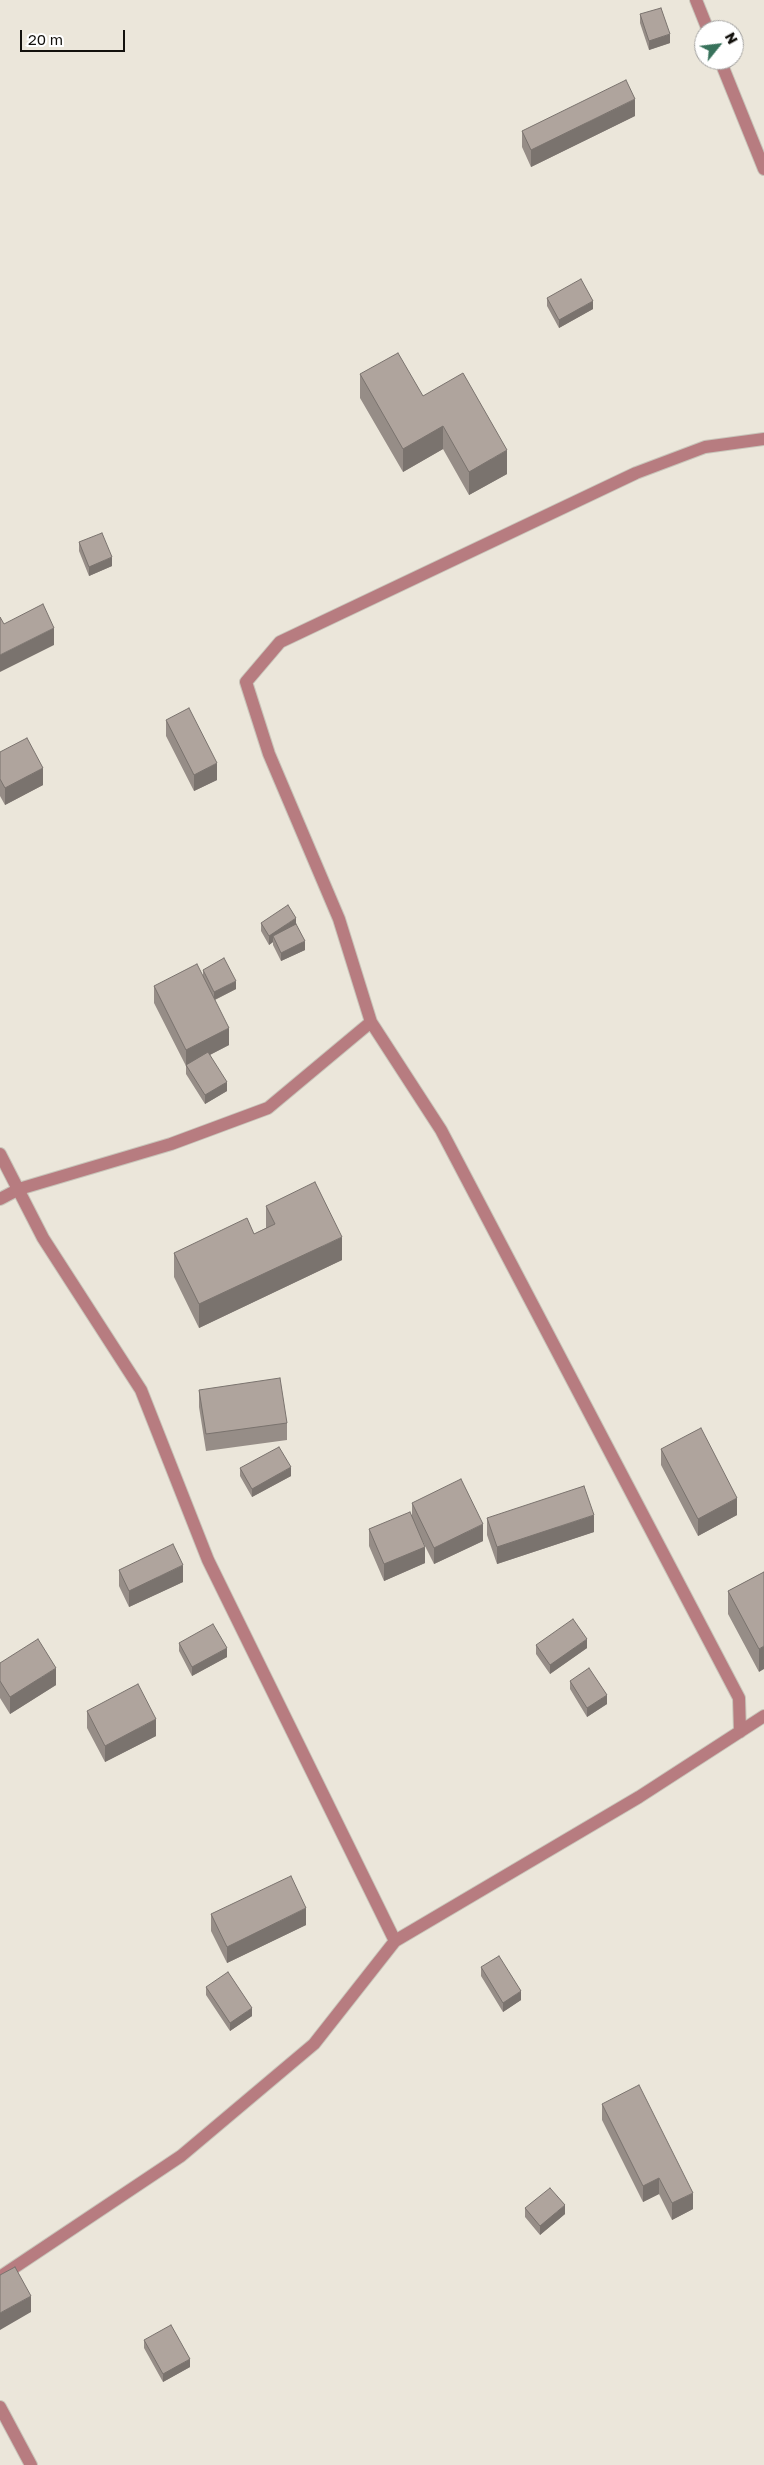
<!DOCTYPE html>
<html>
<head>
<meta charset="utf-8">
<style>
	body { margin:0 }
	#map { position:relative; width:764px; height:2465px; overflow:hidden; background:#ebe6da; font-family:"Golos Text",sans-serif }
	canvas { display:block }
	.north { position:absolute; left:694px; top:20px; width:50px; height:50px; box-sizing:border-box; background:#fff; border:1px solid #a1a09e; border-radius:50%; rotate:61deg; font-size:14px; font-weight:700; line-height:20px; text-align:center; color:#13110d }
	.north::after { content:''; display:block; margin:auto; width:18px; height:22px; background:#38725b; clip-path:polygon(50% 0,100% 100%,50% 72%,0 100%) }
	.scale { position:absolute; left:20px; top:30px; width:105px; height:22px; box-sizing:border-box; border:2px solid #13110d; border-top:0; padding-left:6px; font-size:15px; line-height:18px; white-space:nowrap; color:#13110d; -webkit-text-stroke:4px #fff; paint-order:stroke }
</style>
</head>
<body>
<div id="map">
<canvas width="764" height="2465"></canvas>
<div class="north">N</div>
<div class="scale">20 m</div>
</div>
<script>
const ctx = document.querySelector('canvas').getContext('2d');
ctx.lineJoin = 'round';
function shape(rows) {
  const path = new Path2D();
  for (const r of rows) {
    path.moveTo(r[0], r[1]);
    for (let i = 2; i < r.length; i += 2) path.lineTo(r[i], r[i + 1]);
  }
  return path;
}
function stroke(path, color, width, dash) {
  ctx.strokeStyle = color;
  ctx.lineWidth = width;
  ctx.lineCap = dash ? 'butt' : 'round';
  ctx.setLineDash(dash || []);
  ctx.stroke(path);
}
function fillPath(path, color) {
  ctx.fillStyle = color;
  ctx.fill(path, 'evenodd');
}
const minor = shape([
	[696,0,708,30],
	[720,60,764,169],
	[0,1154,43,1238,141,1390,208,1560,395,1941],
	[0,1199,19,1189,171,1144,268,1108,371,1022],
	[740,1732,739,1698,441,1130,371,1022,339,919,269,754,246,682,280,642,636,473,705,447,764,439],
	[0,2277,181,2156,314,2044,395,1941,639,1797,764,1716],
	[0,2407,31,2465]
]);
stroke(minor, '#c8c4b9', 14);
stroke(minor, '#b77c80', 12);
fillPath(shape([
	[640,14,670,43,649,50,640,23],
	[635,116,531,167,522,147,522,131],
	[547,298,593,309,559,328,547,306],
	[360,374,423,396,507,474,469,495,443,449,403,472,360,398],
	[79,542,112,566,89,576,79,551],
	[166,720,217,780,194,791,166,736],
	[0,752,43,785,5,805,0,796],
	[261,923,296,925,305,950,281,961,273,945,273,942,269,945,261,931],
	[203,970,236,989,215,1000,229,1045,210,1055,227,1091,205,1104,186,1074,186,1066,154,1003,154,986,203,976],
	[266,1206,342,1260,199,1328,174,1277,174,1253,254,1234,266,1228],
	[199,1390,287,1423,287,1440,206,1451,199,1407],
	[661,1449,737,1515,698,1536,661,1465],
	[240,1468,291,1476,252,1497,240,1476],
	[412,1503,483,1541,434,1564,422,1540,425,1563,384,1581,369,1546,369,1529,412,1516],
	[487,1518,594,1532,497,1564,487,1535],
	[119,1570,183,1582,129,1607,119,1586],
	[764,1572,759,1672,728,1614,728,1591],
	[179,1643,227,1657,192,1676,179,1651],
	[536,1645,587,1648,550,1674,536,1654],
	[0,1663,56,1685,10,1714,0,1698],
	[570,1681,607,1704,587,1717,570,1689],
	[87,1711,156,1736,105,1762,87,1728],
	[211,1914,306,1925,227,1963,211,1931],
	[481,1967,521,2000,503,2012,481,1976],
	[206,1987,252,2016,230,2031,206,1995],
	[602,2104,693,2209,672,2220,659,2194,643,2202,602,2120],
	[525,2208,565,2214,540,2235,525,2217],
	[144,2340,190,2367,163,2382,144,2348]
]), '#968d87');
fillPath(shape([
	[670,34,670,43,649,50,649,41],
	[635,99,635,116,531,167,531,150],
	[593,301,593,309,559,328,559,320],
	[443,426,443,449,403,472,403,449],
	[507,450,507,474,469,495,469,472],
	[112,557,112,566,89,576,89,567],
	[54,628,54,645,0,672,0,655],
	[217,763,217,780,194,791,194,775],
	[43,768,43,785,5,805,5,788],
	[296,918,296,926,273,936,273,942,269,945,269,936],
	[305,941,305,950,281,961,281,953],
	[236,981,236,989,214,1000,214,992],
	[229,1028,229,1045,186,1067,186,1050],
	[227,1082,227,1091,205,1104,205,1095],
	[342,1237,342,1260,199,1328,199,1304],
	[291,1467,291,1476,252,1497,252,1489],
	[737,1498,737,1515,698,1536,698,1519],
	[594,1515,594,1532,497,1564,497,1547],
	[483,1524,483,1541,434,1564,434,1548],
	[425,1547,425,1563,384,1581,384,1564],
	[183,1565,183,1582,129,1607,129,1591],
	[587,1639,587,1648,550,1674,550,1665],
	[764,1646,764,1669,759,1672,759,1649],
	[227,1648,227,1657,192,1676,192,1667],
	[56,1668,56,1685,10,1714,10,1697],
	[607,1695,607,1704,587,1717,587,1708],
	[156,1719,156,1736,105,1762,105,1746],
	[306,1908,306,1925,227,1963,227,1947],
	[521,1991,521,2000,503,2012,503,2003],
	[252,2008,252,2016,230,2031,230,2023],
	[659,2178,659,2194,643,2202,643,2186],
	[693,2193,693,2209,672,2220,672,2203],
	[565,2205,565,2214,540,2235,540,2226],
	[31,2296,31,2312,0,2330,0,2313],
	[190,2359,190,2367,163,2382,163,2374]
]), '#7a736e');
const building = shape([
	[661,8,670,34,649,41,640,14,661,8],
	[626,80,635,99,531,150,522,131,626,80],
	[581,279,593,301,559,320,547,298,581,279],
	[398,353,423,396,463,373,507,450,469,472,443,426,403,449,360,374,398,353],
	[102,533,112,557,89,567,79,542,102,533],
	[43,604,54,628,0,655,0,617,4,624,43,604],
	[189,708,217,763,194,775,166,720,189,708],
	[27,738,43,768,5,788,0,779,0,752,27,738],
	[288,905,296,918,269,936,261,923,288,905],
	[296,924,305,941,281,953,273,936,296,924],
	[224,958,236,981,214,992,203,970,224,958],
	[197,964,229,1028,186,1050,154,986,197,964],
	[208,1052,227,1082,205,1095,186,1065,208,1052],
	[315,1182,342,1237,199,1304,174,1253,247,1218,254,1234,275,1224,266,1206,315,1182],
	[280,1378,287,1423,206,1434,199,1390,280,1378],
	[701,1428,737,1498,698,1519,661,1449,701,1428],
	[279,1447,291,1467,252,1489,240,1468,279,1447],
	[461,1479,483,1524,434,1548,412,1503,461,1479],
	[584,1486,594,1515,497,1547,487,1518,584,1486],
	[410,1512,425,1547,384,1564,369,1529,410,1512],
	[173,1544,183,1565,129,1591,119,1570,173,1544],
	[764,1572,764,1646,759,1649,728,1591,764,1572],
	[573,1619,587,1639,550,1665,536,1645,573,1619],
	[213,1624,227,1648,192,1667,179,1643,213,1624],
	[38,1639,56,1668,10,1697,0,1681,0,1663,38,1639],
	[589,1668,607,1695,587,1708,570,1681,589,1668],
	[138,1684,156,1719,105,1746,87,1711,138,1684],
	[291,1876,306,1908,227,1947,211,1914,291,1876],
	[499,1956,521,1991,503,2003,481,1967,499,1956],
	[228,1972,252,2008,230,2023,206,1987,228,1972],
	[639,2085,693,2193,672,2203,659,2178,643,2186,602,2104,639,2085],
	[550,2188,565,2205,540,2226,525,2208,550,2188],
	[15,2267,31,2296,0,2313,0,2275,15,2267],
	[171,2325,190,2359,163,2374,144,2340,171,2325]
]);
fillPath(building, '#afa49d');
stroke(building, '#7a736e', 1);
</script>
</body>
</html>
